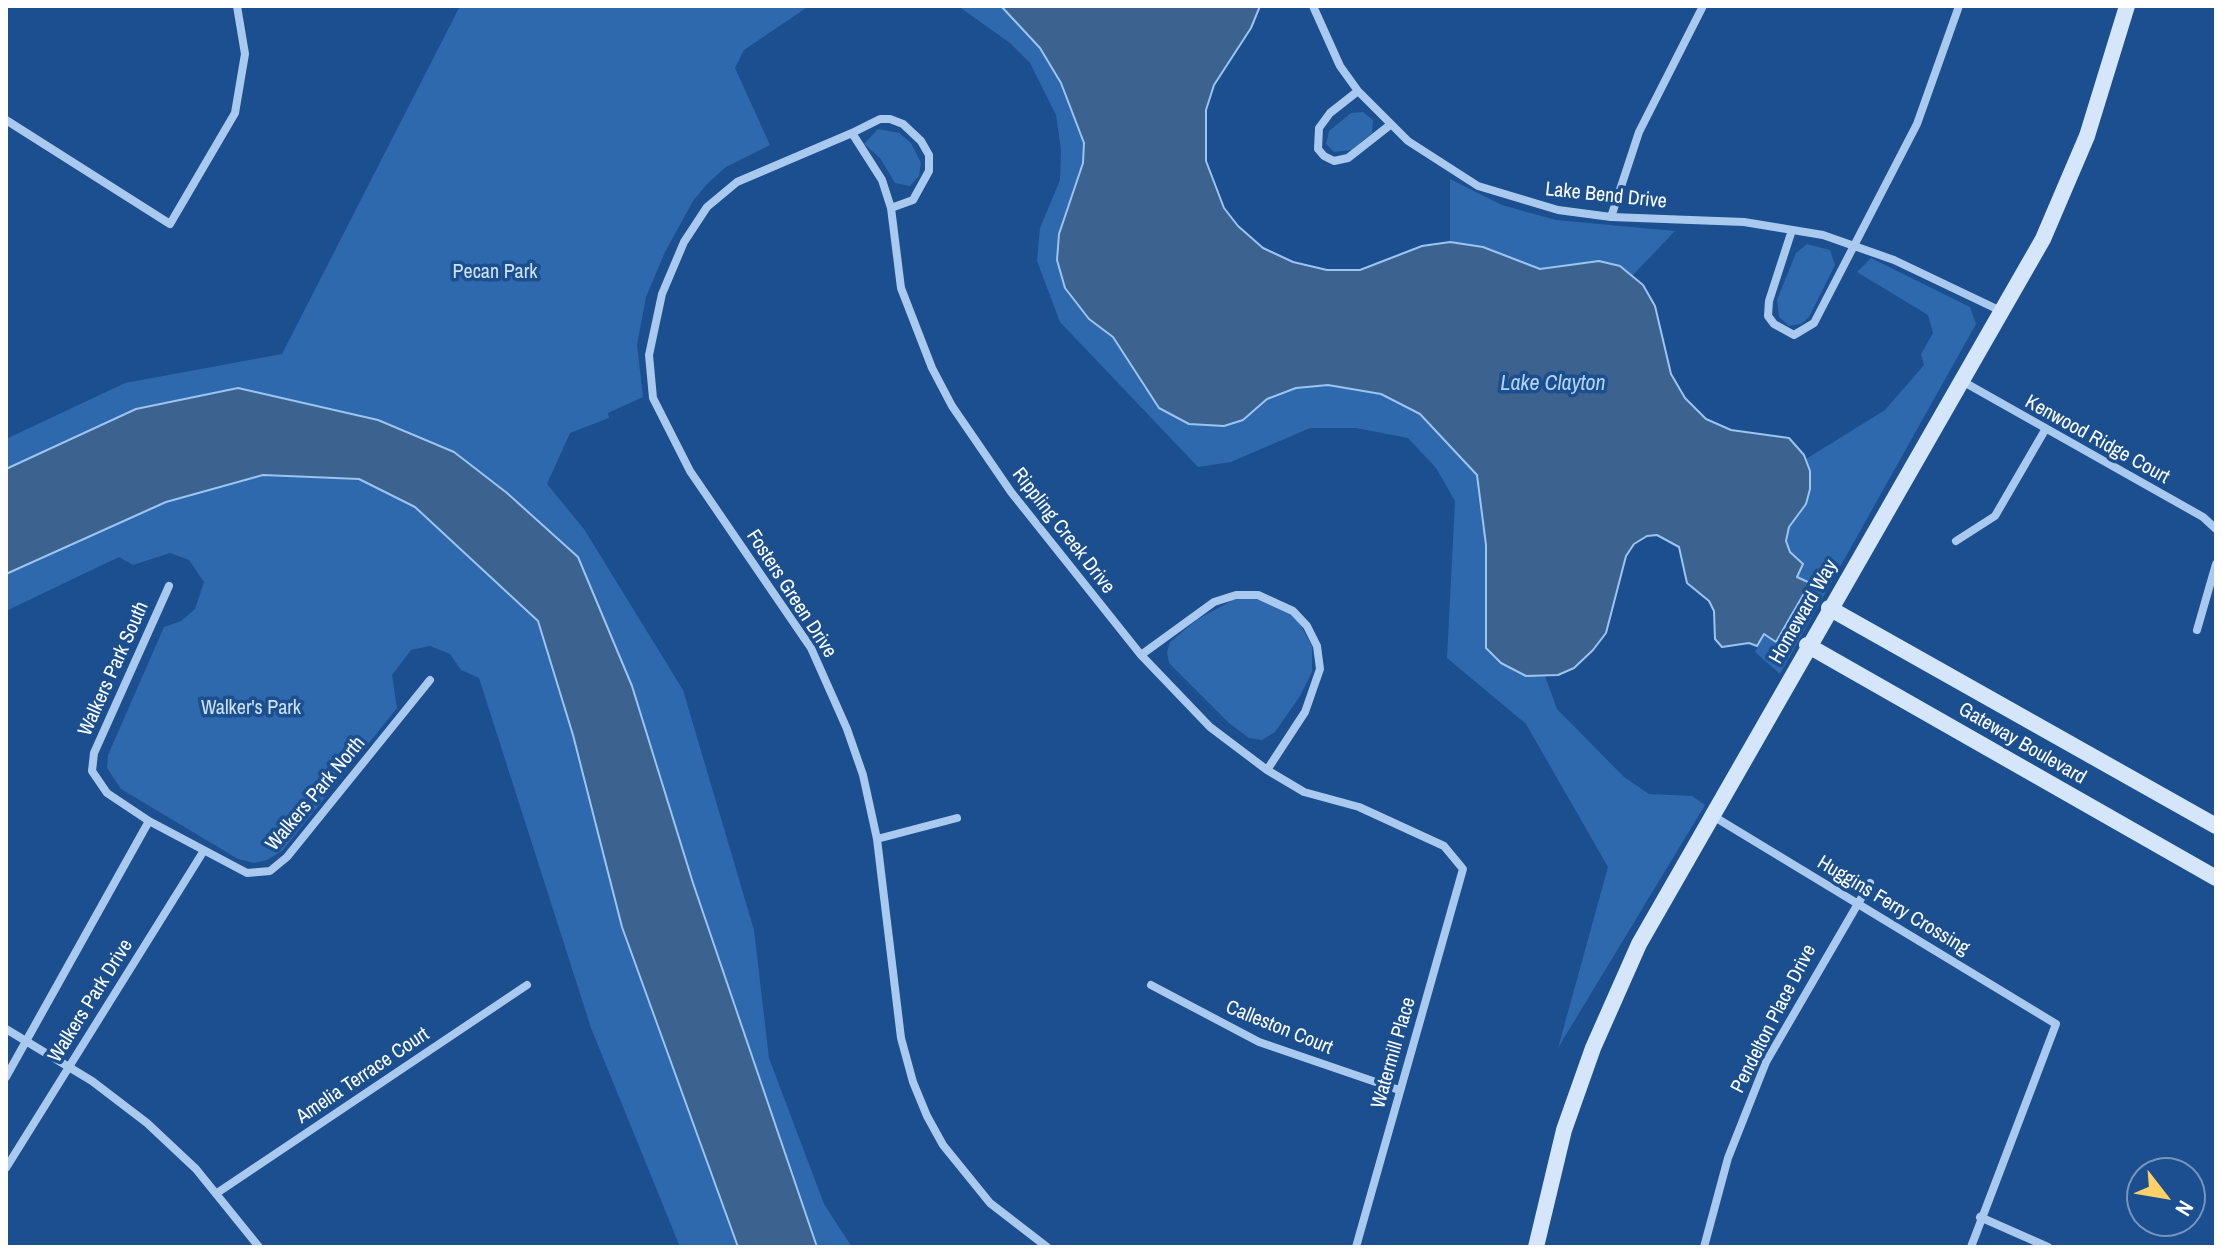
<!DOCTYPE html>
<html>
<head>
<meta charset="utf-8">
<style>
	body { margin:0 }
	#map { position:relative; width:2222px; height:1253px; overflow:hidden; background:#1b4f8f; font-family:"Archivo Narrow",sans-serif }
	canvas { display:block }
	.frame { position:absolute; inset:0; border:8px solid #fff; pointer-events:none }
	.north { position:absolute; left:2126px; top:1157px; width:80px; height:80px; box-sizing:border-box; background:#1b4f8f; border:2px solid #7695bc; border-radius:50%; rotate:121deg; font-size:22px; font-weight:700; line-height:32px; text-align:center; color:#fff }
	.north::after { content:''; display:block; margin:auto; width:28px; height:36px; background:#ffd166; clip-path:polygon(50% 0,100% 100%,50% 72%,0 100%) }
</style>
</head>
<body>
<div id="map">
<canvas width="2222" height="1253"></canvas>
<div class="frame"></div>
<div class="north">N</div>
</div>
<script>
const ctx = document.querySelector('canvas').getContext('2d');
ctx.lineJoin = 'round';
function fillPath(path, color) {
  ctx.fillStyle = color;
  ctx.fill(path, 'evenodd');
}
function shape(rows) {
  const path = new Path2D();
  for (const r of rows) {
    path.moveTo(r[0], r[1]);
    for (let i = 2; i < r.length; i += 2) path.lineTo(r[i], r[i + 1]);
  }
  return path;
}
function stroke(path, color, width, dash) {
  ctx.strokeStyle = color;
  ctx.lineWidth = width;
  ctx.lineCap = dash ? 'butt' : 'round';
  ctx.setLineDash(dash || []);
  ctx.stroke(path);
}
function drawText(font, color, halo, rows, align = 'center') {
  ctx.font = font + ' "Archivo Narrow",sans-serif';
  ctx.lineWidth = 7;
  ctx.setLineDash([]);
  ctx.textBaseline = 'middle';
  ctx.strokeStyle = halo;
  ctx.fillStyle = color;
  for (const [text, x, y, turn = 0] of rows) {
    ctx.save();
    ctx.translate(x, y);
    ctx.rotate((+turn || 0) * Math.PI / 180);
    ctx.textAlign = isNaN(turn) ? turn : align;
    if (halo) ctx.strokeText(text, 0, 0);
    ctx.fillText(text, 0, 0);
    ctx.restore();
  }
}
fillPath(shape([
	[460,6,809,6,744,50,735,68,770,145,726,167,708,183,693,201,665,252,646,297,637,345,643,397,608,413,609,418,570,433,547,484,584,529,683,690,754,930,769,1058,824,1204,852,1247,680,1247,591,1028,479,678,461,670,450,654,430,646,411,650,392,675,397,708,282,851,267,860,254,863,238,859,121,789,107,768,108,755,164,627,181,621,195,609,204,582,189,560,170,553,133,565,119,557,6,611,6,439,125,383,282,354],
	[958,6,1001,6,1007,11,1040,48,1061,83,1084,143,1083,163,1059,234,1057,260,1065,288,1089,319,1113,336,1145,388,1243,420,1266,399,1296,388,1328,385,1381,394,1420,413,1477,475,1486,545,1526,676,1545,676,1557,709,1624,777,1649,794,1692,796,1705,805,1558,1048,1608,867,1526,724,1447,658,1455,501,1436,468,1408,438,1356,428,1310,428,1231,462,1198,467,1060,322,1037,261,1040,228,1060,180,1061,150,1056,115,1030,63,1010,43],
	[1363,112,1373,120,1372,133,1352,150,1334,152,1326,144,1329,131,1351,113],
	[878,129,899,133,911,143,921,163,919,176,910,186,895,183,880,158,864,144],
	[1450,179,1502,205,1556,220,1675,231,1632,276,1620,266,1599,261,1540,269,1483,247,1450,242],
	[1807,244,1830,250,1835,265,1809,317,1801,324,1789,326,1779,317,1777,300,1796,253],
	[1871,258,1970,307,1976,324,1780,674,1755,652,1764,634,1776,641,1809,584,1796,577,1786,541,1789,527,1806,504,1810,471,1806,459,1885,410,1924,365,1921,354,1933,333,1928,315,1857,272],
	[1248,597,1282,606,1296,617,1312,646,1312,672,1300,696,1275,732,1262,740,1249,738,1229,723,1169,663,1167,652,1170,642,1198,619,1233,600]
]), '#2e69ad');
const water = shape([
	[1001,6,1260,6,1251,28,1214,85,1206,110,1206,161,1224,208,1238,226,1263,248,1293,262,1327,270,1360,270,1422,246,1450,242,1483,247,1540,269,1599,261,1620,266,1643,285,1655,306,1671,374,1685,398,1706,419,1731,430,1789,438,1804,455,1810,471,1810,489,1806,504,1789,527,1786,541,1790,552,1803,564,1797,577,1810,583,1776,642,1764,634,1757,646,1749,643,1722,647,1715,639,1714,611,1709,601,1687,583,1679,547,1657,535,1647,536,1634,544,1626,556,1606,633,1593,650,1574,668,1558,675,1526,676,1501,663,1486,648,1486,545,1477,475,1420,414,1381,394,1328,385,1296,388,1267,399,1243,420,1224,426,1189,424,1159,408,1113,337,1089,319,1065,288,1057,260,1059,234,1083,163,1084,143,1061,83,1040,48,1001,6],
	[238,388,378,420,454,452,507,493,578,557,632,686,693,883,817,1247,738,1247,622,927,573,735,538,621,415,507,359,479,263,475,166,502,6,574,6,469,136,409,238,388]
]);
fillPath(water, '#3c6290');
stroke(water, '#9cc4f0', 2);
stroke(shape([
	[1313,6,1340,66,1358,91,1408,141,1478,186,1558,210,1611,217,1744,222,1823,235,1894,260,2001,311],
	[1358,91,1330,113,1319,128,1318,149,1324,156,1334,161,1348,158,1390,125],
	[6,120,170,224,235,113,245,54,237,6],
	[852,133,880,119,890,119,903,124,921,141,929,155,929,171,913,200,891,208],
	[1611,217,1639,132,1703,6],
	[1792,230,1769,301,1768,316,1774,324,1794,335,1814,323,1917,124,1959,6],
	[1962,381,2203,517,2216,529],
	[1956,541,1995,516,2045,430],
	[169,586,94,753,92,771,107,793,149,821,247,873,270,871,287,857,430,680],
	[2197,630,2216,564],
	[1141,655,1214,602,1236,595,1258,595,1293,611,1307,626,1317,646,1320,669,1305,712,1267,770],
	[1713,816,2056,1024,1971,1247],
	[877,839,957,818],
	[1151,985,1259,1042,1399,1090],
	[6,1029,92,1081,147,1123,196,1169,259,1247],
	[6,1077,149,821],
	[6,1168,203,852],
	[217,1193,527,985],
	[1980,1217,2048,1247],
	[1047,1247,990,1203,943,1145,927,1116,913,1082,901,1038,877,839,863,775,847,729,811,648,690,471,653,398,649,355,662,294,684,242,707,207,737,182,852,133,882,180,891,208,901,288,932,368,952,406,1011,492,1141,655,1210,727,1267,770,1304,792,1359,807,1444,846,1463,869,1356,1247],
	[1704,1247,1728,1158,1766,1062,1870,883]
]), '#a9c9ee', 8);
stroke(shape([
	[1829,608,2216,826],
	[1807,645,2216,878],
	[1536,1247,1564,1130,1593,1048,1639,944,2043,239,2087,136,2127,6]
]), '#d6e6fa', 16);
drawText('20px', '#fff', '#1b4f8f', [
	["Lake Bend Drive",1606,196,6],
	["Kenwood Ridge Court",2097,440,29],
	["Rippling Creek Drive",1063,531,52],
	["Fosters Green Drive",791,594,57],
	["Homeward Way",1804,612,-60],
	["Walkers Park South",114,669,-66],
	["Gateway Boulevard",2022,744,30],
	["Walkers Park North",316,794,-50],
	["Huggins Ferry Crossing",1893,906,31],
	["Walkers Park Drive",91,1001,-58],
	["Pendelton Place Drive",1774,1019,-63],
	["Calleston Court",1279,1028,22],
	["Watermill Place",1394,1053,-74],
	["Amelia Terrace Court",363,1076,-34]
]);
drawText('20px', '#cfe3fa', '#1b4f8f', [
	["Pecan Park",495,273],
	["Walker's Park",251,709]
]);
drawText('italic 22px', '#b5d3f5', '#1b4f8f', [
	["Lake Clayton",1553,384]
]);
</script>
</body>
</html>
